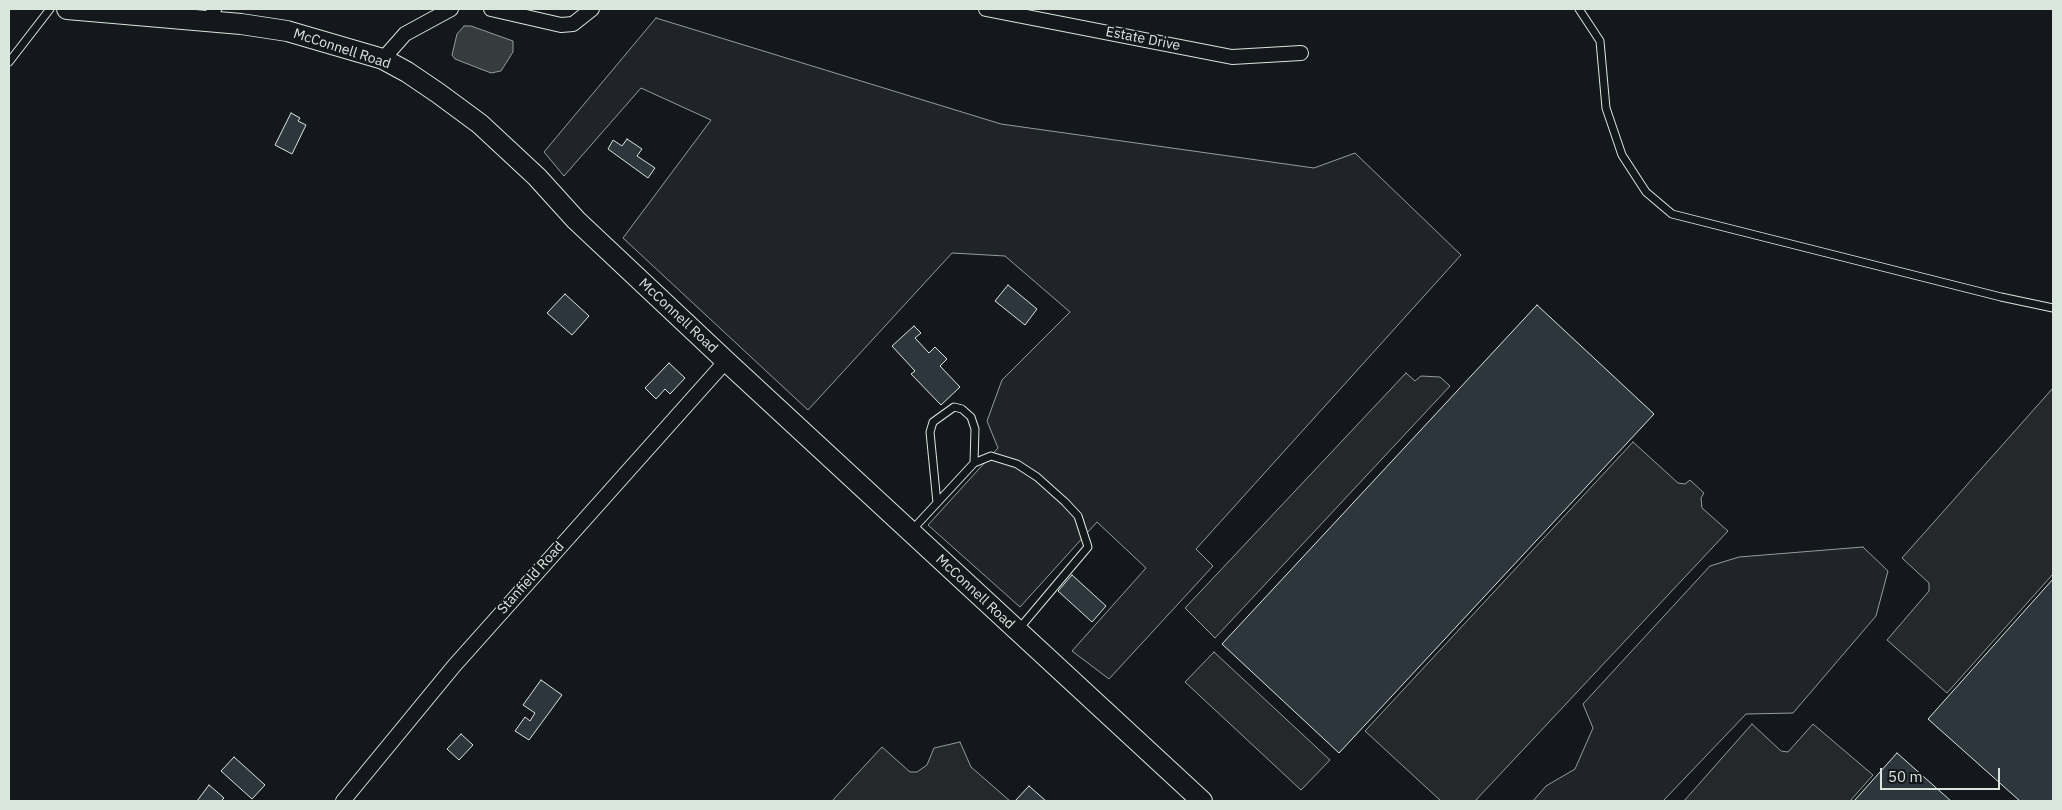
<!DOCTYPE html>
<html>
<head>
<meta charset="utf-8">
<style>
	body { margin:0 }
	#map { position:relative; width:2062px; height:810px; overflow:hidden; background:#14181c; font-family:"IBM Plex Sans",sans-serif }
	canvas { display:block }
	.frame { position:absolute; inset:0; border:10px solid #d8e6dc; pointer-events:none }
	.scale { position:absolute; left:1880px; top:768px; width:120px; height:22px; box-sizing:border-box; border:2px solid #d8e6dc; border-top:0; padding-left:6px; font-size:15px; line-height:18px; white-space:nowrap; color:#d8e6dc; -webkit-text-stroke:4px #14181c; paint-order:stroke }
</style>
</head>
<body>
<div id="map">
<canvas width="2062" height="810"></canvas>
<div class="frame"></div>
<div class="scale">50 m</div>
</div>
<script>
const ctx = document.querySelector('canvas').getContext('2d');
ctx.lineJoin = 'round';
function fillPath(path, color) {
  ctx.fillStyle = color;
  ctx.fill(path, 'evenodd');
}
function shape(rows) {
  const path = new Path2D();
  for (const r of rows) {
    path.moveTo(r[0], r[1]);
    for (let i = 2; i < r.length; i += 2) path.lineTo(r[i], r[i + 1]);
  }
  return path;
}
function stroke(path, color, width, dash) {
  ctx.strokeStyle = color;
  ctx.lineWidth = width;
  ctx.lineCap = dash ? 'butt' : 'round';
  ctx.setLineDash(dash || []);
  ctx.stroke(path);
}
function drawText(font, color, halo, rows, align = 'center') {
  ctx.font = font + ' "IBM Plex Sans",sans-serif';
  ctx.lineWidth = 4;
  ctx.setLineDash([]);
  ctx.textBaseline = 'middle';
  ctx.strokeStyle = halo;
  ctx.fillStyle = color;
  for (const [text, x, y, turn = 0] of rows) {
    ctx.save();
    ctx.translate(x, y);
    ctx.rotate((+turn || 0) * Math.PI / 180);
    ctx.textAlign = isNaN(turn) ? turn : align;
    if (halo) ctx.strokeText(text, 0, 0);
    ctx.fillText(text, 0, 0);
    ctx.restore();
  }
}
const green = shape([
	[656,18,1001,124,1314,168,1355,153,1461,255,1196,549,1213,566,1109,679,1072,651,1146,568,1097,522,1020,607,928,525,998,448,987,421,1002,380,1070,312,1005,256,952,253,808,410,623,238,711,120,641,88,564,176,544,152,656,18],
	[1863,547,1888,571,1876,616,1793,713,1746,714,1663,801,1533,801,1546,786,1575,769,1593,728,1583,704,1710,566,1739,557,1863,547]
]);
fillPath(green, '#202428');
stroke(green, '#939e99', 1);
const parking = shape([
	[1406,373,1415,381,1421,376,1440,377,1450,386,1215,638,1185,608,1406,373],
	[2053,388,2053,574,1947,693,1887,640,1929,591,1929,583,1902,558,2053,388],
	[1633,442,1678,483,1685,484,1690,480,1704,493,1701,498,1702,508,1728,531,1475,801,1441,801,1365,731,1633,442],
	[1214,652,1330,760,1301,790,1185,682,1214,652],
	[1752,724,1781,751,1788,752,1813,724,1873,775,1850,801,1684,801,1752,724],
	[960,742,971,767,1010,801,832,801,882,747,910,772,917,772,927,765,934,748,960,742]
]);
fillPath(parking, '#24282b');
stroke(parking, '#939e99', 1);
const water = shape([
	[464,26,471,26,513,41,513,52,501,71,491,73,455,59,452,55,457,34,464,26]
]);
fillPath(water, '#363b3e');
stroke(water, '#939e99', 1);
const building = shape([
	[291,113,300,118,298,121,306,125,292,154,275,145,291,113],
	[627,139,642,149,637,156,655,168,648,178,608,149,613,140,622,146,627,139],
	[1008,285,1037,309,1025,325,995,301,1008,285],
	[565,294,589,316,572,335,547,313,565,294],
	[1537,305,1654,414,1339,753,1222,644,1537,305],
	[914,326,921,333,915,338,929,353,935,347,947,359,940,366,960,387,941,405,911,374,915,371,892,346,914,326],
	[669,363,685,378,670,394,665,389,656,399,645,388,669,363],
	[1072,575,1106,606,1092,622,1058,591,1072,575],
	[2053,579,2053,799,2051,801,2020,801,1928,719,2053,579],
	[541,680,562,695,529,740,515,731,525,717,530,721,535,713,523,705,541,680],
	[461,734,473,745,459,760,447,749,461,734],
	[1897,753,1951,801,1854,801,1897,753],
	[234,757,265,785,252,799,221,771,234,757],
	[209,785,224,798,221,801,197,801,209,785],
	[1029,786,1046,801,1015,801,1029,786]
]);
fillPath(building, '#2c363c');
stroke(building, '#d8e6dc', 1);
const lane = shape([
	[1579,9,1600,41,1606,108,1622,155,1646,192,1672,214,2001,297,2053,308],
	[9,62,50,9],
	[937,503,930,432,933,422,954,407,962,409,971,417,975,429,974,463],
	[912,530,974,463,991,456,1017,464,1037,477,1065,502,1078,516,1088,547,1018,630]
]);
const street = shape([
	[491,9,561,25,573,24,592,9],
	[986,9,1232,57,1301,53],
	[211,21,214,9],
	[383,59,405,34,451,9],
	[343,801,454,666,726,361]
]);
const secondary = shape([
	[67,9,241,24,287,31,383,59,407,72,438,93,480,124,537,177,576,220,726,361,1202,801]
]);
stroke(lane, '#d8e6dc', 9);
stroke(street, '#d8e6dc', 16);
stroke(secondary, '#d8e6dc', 22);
stroke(lane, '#14181c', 7);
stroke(street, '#14181c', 14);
stroke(secondary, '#14181c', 20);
drawText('14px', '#d8e6dc', '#14181c', [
	["Estate Drive",1143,39,11],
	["McConnell Road",342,49,18],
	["McConnell Road",678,316,43],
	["Stanfield Road",531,578,-48],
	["McConnell Road",975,592,43]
]);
</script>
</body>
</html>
